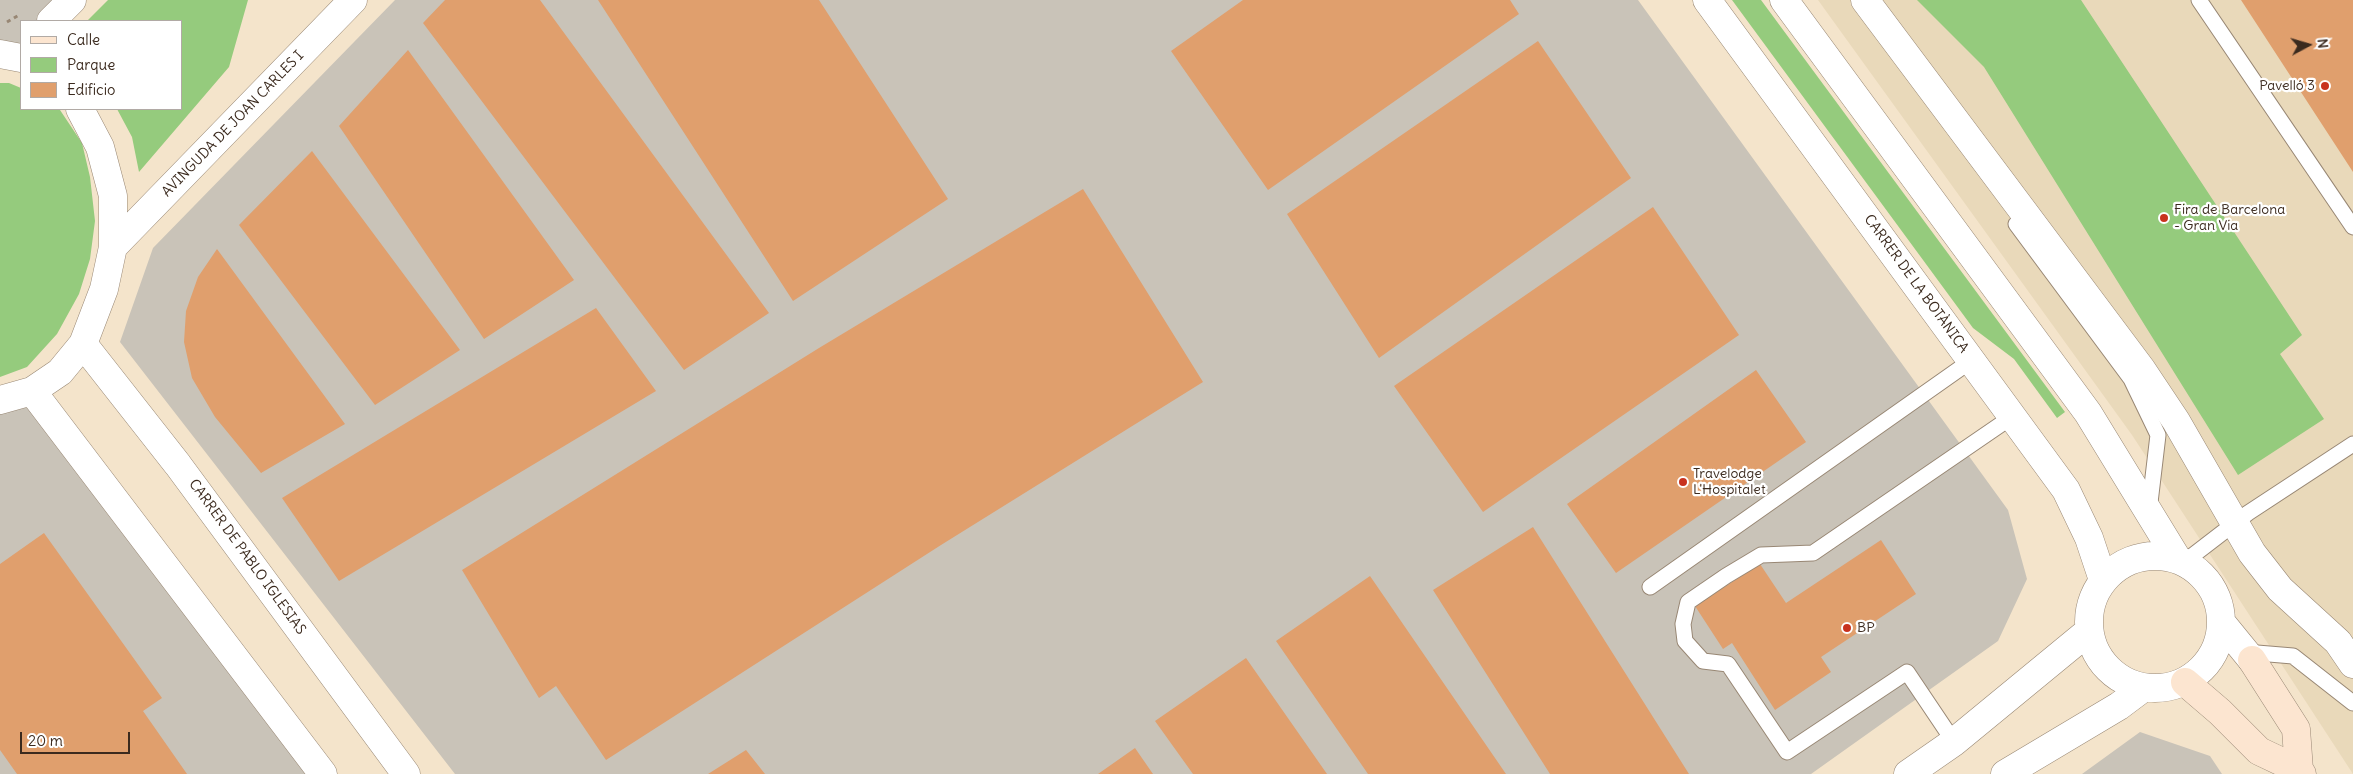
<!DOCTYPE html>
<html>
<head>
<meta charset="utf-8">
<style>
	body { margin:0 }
	#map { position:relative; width:2353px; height:774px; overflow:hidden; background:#f4e4cb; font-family:Delius,sans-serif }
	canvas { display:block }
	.legend { position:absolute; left:20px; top:20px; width:162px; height:90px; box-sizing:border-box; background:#fff; border:1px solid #b1aaa5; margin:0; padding:6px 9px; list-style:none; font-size:15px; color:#3b2a1e }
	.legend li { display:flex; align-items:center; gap:10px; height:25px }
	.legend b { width:25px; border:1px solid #b1aaa5 }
	.north { position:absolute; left:2283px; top:20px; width:50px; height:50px; -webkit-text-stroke:4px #fff; paint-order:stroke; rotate:84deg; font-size:14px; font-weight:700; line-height:20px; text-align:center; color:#3b2a1e }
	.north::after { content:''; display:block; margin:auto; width:18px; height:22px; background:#3b2a1e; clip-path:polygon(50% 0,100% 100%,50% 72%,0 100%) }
	.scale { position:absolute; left:20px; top:732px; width:110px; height:22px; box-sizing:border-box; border:2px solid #3b2a1e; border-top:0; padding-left:6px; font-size:15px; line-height:18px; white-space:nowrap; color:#3b2a1e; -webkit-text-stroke:4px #fff; paint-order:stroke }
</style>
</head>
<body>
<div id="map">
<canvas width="2353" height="774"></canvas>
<ul class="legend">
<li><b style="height:6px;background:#fce5d0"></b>Calle</li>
<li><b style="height:14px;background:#95cb7d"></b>Parque</li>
<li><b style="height:14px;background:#e09f6d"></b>Edificio</li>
</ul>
<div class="north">N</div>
<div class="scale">20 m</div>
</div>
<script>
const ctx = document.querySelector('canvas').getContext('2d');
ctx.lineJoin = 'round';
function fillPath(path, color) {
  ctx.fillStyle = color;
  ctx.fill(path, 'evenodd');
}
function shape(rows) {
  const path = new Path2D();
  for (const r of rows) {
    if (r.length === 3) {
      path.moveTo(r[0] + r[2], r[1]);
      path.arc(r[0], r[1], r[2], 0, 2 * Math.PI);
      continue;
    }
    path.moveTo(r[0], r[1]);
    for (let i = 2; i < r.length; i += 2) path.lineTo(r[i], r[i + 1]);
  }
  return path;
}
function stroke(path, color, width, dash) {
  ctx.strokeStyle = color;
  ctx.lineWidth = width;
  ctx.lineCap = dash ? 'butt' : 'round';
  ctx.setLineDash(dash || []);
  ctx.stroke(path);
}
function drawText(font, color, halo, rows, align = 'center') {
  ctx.font = font + ' Delius,sans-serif';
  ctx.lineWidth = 4.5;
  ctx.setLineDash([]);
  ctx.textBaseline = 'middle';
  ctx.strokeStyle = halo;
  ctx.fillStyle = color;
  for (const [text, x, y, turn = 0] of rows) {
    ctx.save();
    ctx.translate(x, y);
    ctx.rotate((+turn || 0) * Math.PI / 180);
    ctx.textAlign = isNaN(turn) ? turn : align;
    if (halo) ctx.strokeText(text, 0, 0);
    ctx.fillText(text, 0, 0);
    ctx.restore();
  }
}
fillPath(shape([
	[1818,0,2353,0,2353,774,2132,435]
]), '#e9d9ba');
fillPath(shape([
	[0,0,72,0,52,21,21,21,21,53,0,57],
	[395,0,1638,0,2008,510,2027,579,1998,641,1811,774,455,774,120,342,153,248],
	[32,391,323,774,0,774,0,396],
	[2140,732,2210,756,2222,774,2082,774]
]), '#c9c3b8');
fillPath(shape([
	[108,0,248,0,229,67,139,172,132,137,117,109,181,109,181,21,87,21],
	[1732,0,1761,0,2065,412,2057,418,2014,359,1973,328],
	[1917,0,2081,0,2302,335,2280,354,2324,419,2238,475,1984,67],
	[0,83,9,83,21,88,21,109,60,110,82,143,90,177,95,221,90,259,79,294,57,334,27,367,0,377]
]), '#95cb7d');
fillPath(shape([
	[445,0,540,0,769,313,684,370,423,23],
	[598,0,819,0,948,199,793,301],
	[1243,0,1510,0,1519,14,1268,190,1171,51],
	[2241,0,2353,0,2353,172],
	[1538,41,1631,178,1379,358,1287,214],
	[408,50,574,280,484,339,339,126],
	[312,151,460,350,375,405,239,225],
	[1083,189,1203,382,941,545,606,760,556,686,539,698,462,570,819,348],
	[1653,207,1739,335,1483,512,1394,386],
	[217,249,345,424,261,473,215,417,192,378,184,342,186,311,198,277],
	[596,308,656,391,339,581,282,498],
	[1756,370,1806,442,1616,573,1567,504],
	[1533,527,1689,774,1550,774,1433,590],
	[44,533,162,698,143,711,187,774,17,774,0,750,0,564],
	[1881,540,1916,594,1821,657,1831,672,1775,710,1732,643,1723,649,1695,606,1760,564,1786,603],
	[1370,576,1506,774,1368,774,1276,641],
	[1246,658,1327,774,1193,774,1155,721],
	[1135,748,1153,774,1098,774],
	[746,750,765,774,708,774]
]), '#e09f6d');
const lane = shape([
	[2199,0,2353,227],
	[2016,224,2131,379,2158,435,2149,511],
	[2183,563,2248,513,2353,444],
	[1650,587,1972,360],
	[2245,652,2293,656,2353,703],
	[1954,742,1907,672,1787,752,1728,664,1703,661,1685,641,1683,624,1688,602,1726,576,1761,555,1813,553,2013,416]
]);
const street = shape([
	[1707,0,2066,490,2089,538,2103,580],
	[1784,0,2088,413,2178,560],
	[1865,0,2142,370,2176,421,2252,553,2280,589,2338,642,2353,664],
	[51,21,72,0],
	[0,54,21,58],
	[113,247,353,0],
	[83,344,178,465,406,774],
	[32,391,323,774],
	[0,400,32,391,60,372,83,344,104,289,113,247,113,196,100,147,80,109],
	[2155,622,66],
	[2221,622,2252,660],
	[1908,774,1954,742,2089,631],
	[2005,774,2119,706,2143,688]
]);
const secondary = shape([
	[2252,660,2296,729,2299,770,2302,774],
	[2185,682,2220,712,2259,751,2299,770]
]);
stroke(lane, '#988774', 17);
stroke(street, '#988774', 29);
stroke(secondary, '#988774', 29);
stroke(shape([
	[7,22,19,15]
]), '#988774', 3, [4, 4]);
stroke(lane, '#fff', 15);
stroke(street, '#fff', 28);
stroke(secondary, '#fce5d0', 28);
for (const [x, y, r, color] of [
	[2325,86,5,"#c8321e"],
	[2164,218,5,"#c8321e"],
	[1683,482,5,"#c8321e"],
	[1847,628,5,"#c8321e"]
]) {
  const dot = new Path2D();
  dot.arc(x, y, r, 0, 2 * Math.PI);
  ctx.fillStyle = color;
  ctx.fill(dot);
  stroke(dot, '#fff', 2);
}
drawText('14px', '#3b2a1e', '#fff', [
	["Pavelló 3",2315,86,"right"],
	["Fira de Barcelona",2174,210],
	["- Gran Via",2174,226],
	["Travelodge",1693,474],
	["L'Hospitalet",1693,490],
	["BP",1857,628]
], 'left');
drawText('14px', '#3b2a1e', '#fff', [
	["AVINGUDA DE JOAN CARLES I",233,124,-46],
	["CARRER DE LA BOTÀNICA",1916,284,54],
	["CARRER DE PABLO IGLESIAS",247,557,54]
]);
</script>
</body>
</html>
